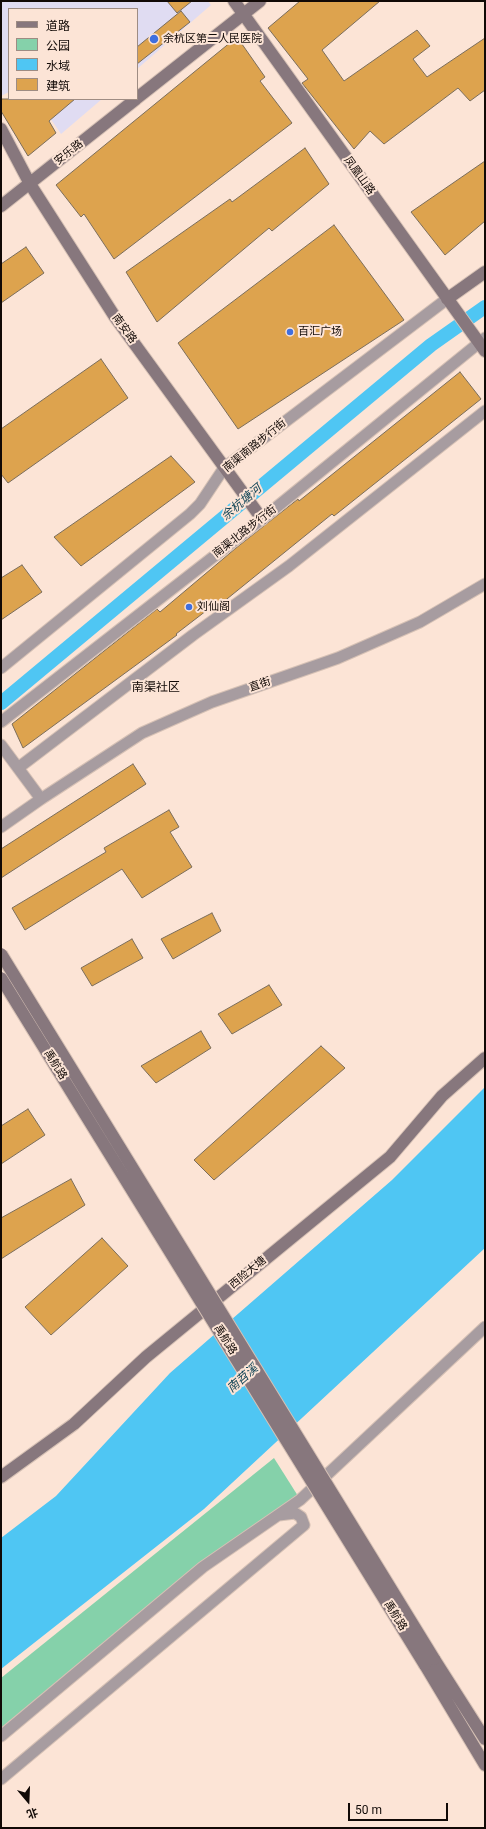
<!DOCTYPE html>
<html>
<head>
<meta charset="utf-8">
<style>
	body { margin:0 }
	#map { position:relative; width:486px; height:1829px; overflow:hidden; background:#fce4d6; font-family:Roboto,"Noto Sans SC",sans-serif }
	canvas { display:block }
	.frame { position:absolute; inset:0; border:2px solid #110906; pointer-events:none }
	.legend { position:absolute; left:8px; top:8px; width:130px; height:92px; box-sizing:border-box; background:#fce4d6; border:1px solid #9e8c83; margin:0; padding:5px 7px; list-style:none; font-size:12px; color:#110906 }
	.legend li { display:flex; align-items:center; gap:8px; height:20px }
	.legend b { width:20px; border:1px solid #9e8c83 }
	.north { position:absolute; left:8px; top:1781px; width:40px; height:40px; -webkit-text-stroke:3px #fce4d6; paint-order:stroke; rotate:161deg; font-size:11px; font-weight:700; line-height:16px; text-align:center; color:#110906 }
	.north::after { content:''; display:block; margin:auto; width:14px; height:18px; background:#110906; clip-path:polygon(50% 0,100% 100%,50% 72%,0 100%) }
	.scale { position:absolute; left:348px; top:1803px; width:100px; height:18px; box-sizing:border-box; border:2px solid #110906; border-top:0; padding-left:5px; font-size:12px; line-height:14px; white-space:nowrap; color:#110906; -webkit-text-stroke:3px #fce4d6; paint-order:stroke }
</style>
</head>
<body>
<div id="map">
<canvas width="486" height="1829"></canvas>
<div class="frame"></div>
<ul class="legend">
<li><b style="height:5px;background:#87777d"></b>道路</li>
<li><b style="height:11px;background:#85d1aa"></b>公园</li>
<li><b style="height:11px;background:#4fc6f3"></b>水域</li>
<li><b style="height:11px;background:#dda34e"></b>建筑</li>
</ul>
<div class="north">北</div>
<div class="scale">50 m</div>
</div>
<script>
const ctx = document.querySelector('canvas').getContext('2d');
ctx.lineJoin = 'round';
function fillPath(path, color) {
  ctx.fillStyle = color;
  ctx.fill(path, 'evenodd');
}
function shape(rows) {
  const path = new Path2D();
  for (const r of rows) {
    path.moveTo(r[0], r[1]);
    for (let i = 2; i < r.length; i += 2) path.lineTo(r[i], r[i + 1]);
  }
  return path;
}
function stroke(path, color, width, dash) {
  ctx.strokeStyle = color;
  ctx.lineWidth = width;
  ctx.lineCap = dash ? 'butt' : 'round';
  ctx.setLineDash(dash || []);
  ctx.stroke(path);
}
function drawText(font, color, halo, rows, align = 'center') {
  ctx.font = font + ' Roboto,"Noto Sans SC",sans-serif';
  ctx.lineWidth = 4;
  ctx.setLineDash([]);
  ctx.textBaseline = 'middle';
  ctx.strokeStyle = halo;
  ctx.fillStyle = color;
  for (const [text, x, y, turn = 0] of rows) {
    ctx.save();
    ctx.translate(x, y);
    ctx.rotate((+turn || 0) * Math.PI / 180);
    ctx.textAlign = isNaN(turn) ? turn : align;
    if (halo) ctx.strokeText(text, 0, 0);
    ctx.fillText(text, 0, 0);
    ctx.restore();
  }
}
fillPath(shape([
	[1,1,208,1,211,5,137,69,137,9,9,9,9,92,1,96],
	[37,99,102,99,61,134]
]), '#e0dcf2');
fillPath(shape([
	[274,1458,298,1496,1,1735,1,1678]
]), '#85d1aa');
fillPath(shape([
	[485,1087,485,1248,204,1509,1,1669,1,1538,56,1496,170,1373,392,1180]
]), '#4fc6f3');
stroke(shape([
	[1,703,431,345,485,307]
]), '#4fc6f3', 14);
const building = shape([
	[167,1,192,1,177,13,167,1],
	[300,1,380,1,322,50,344,81,417,30,430,46,413,59,427,77,485,38,485,90,470,101,458,88,384,144,370,131,354,149,302,83,308,79,268,28,300,1],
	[181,11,190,22,137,64,137,47,181,11],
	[237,37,265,77,260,81,292,123,114,259,84,214,81,217,56,185,237,37],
	[1,99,75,99,49,121,56,133,28,156,1,111,1,99],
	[305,148,329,184,272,231,269,228,157,322,126,272,230,199,232,202,305,148],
	[485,161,485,221,445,255,411,212,485,161],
	[334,225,404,320,238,429,178,343,334,225],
	[26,247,44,273,1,303,1,264,26,247],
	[101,359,128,398,8,483,1,474,1,429,101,359],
	[460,372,481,399,334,516,332,514,217,607,215,604,176,634,177,635,23,748,12,724,157,609,160,612,236,548,298,499,299,501,460,372],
	[171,456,195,482,81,566,54,537,171,456],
	[22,565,42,592,1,620,1,578,22,565],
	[133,764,146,784,1,878,1,849,133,764],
	[169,810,179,827,170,832,192,867,142,898,122,869,25,930,12,908,106,852,104,848,169,810],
	[212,913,221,931,173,959,161,939,212,913],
	[132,939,143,958,92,986,81,968,132,939],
	[269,985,282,1005,232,1034,218,1014,269,985],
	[201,1031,211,1048,156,1083,141,1066,201,1031],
	[321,1046,345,1068,214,1180,194,1160,321,1046],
	[28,1109,45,1135,1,1164,1,1126,28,1109],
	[71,1179,85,1205,1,1259,1,1218,71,1179],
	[102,1238,128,1266,51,1335,25,1307,102,1238]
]);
fillPath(building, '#dda34e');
stroke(building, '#7b6d5b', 1);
const street = shape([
	[1,668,190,514,200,504,224,468,447,299],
	[1,722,262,519,485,338],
	[1,745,41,799,1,827],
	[18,768,193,635,289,566,485,411],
	[41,799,142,733,212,702,338,658,420,622,485,584],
	[1,1736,203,1567,300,1500,485,1327],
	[1,1779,304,1525,301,1517,295,1513,279,1515]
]);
const secondary = shape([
	[234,1,485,351],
	[137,98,260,1],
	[1,129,30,184,115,317,262,519],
	[1,206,136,99],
	[447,299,485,272],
	[1,1477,74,1424,146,1357,390,1157,442,1096,485,1058],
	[434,1659,485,1739],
	[425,1665,485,1765]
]);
stroke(street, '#d6c1b5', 13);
stroke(secondary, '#d6c1b5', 14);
stroke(street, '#a79ca0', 11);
stroke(secondary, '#87777d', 12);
const secondaryBridge = shape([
	[1,954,434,1659],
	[1,978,425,1665]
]);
stroke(secondaryBridge, '#d6c1b5', 14, []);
stroke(secondaryBridge, '#87777d', 12);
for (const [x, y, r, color] of [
	[154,39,5,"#3f6fdf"],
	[290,332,4,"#3f6fdf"],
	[189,607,4,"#3f6fdf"]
]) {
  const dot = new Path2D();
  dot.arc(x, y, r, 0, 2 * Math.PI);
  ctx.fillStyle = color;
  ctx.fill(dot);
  stroke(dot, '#fce4d6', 1.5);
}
drawText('11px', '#110906', '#fce4d6', [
	["余杭区第二人民医院",163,39],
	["百汇广场",298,332],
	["刘仙阁",197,607]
], 'left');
drawText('11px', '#110906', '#fce4d6', [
	["安乐路",69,153,-38],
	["凤凰山路",359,176,54],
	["南安路",124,329,54],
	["南渠南路步行街",255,446,-39],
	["南渠北路步行街",245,532,-38],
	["直街",260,685,-19],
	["禹航路",55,1065,58],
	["西险大塘",248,1273,-39],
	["禹航路",225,1340,58],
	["禹航路",395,1616,58]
]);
drawText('italic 12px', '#124557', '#fce4d6', [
	["余杭塘河",242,503,-40],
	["南苕溪",243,1379,-41]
]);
drawText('12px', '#110906', '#fce4d6', [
	["南渠社区",156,688]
]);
</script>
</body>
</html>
